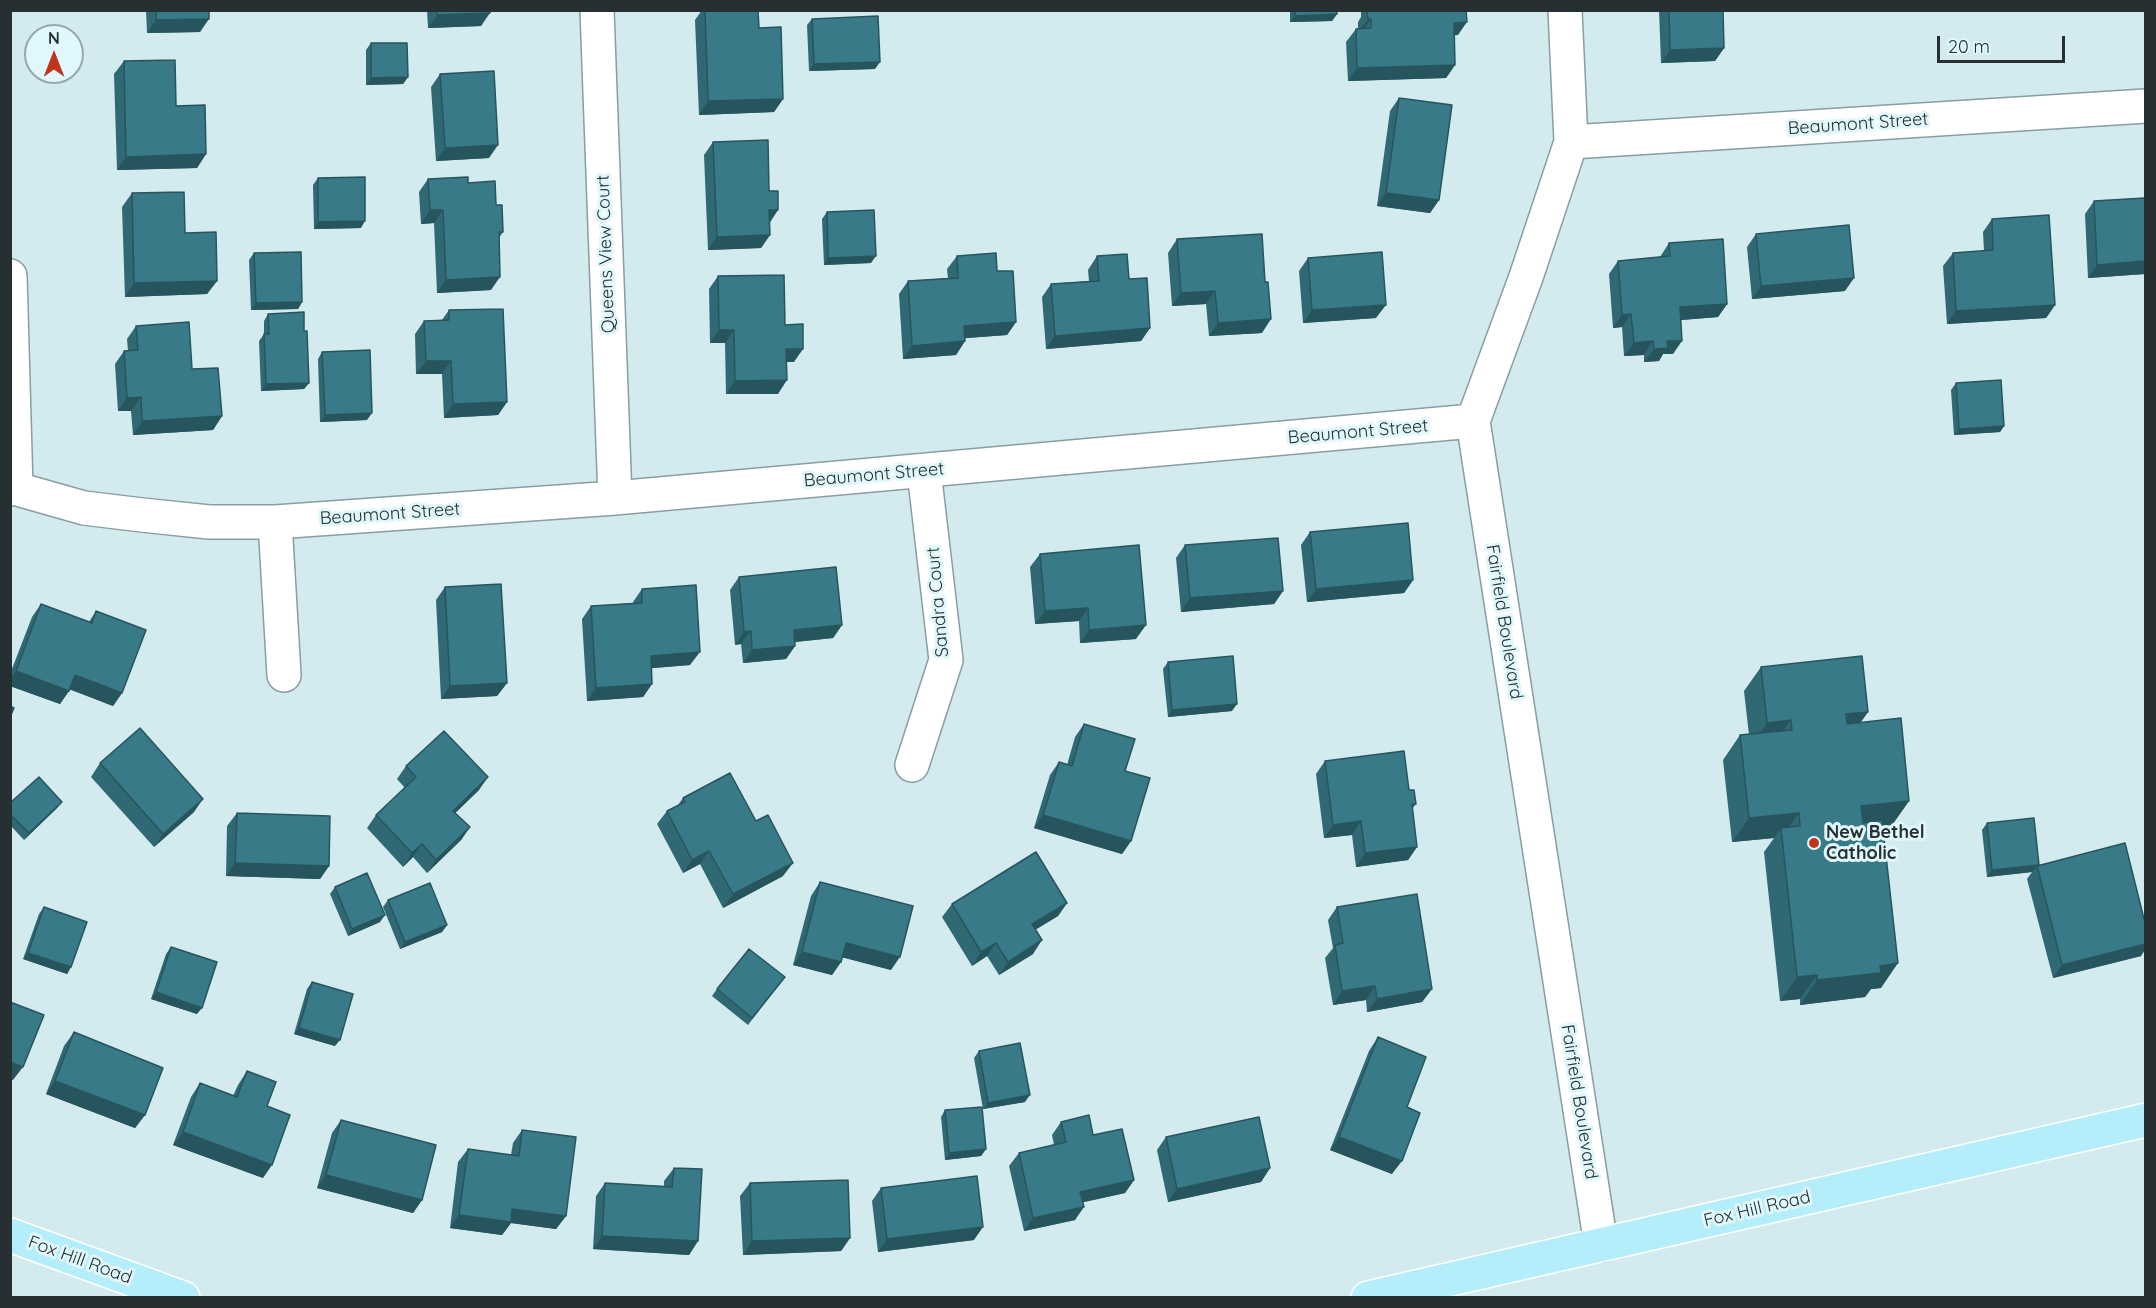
<!DOCTYPE html>
<html>
<head>
<meta charset="utf-8">
<style>
	body { margin:0 }
	#map { position:relative; width:2156px; height:1308px; overflow:hidden; background:#d3eaef; font-family:Quicksand,sans-serif }
	canvas { display:block }
	.frame { position:absolute; inset:0; border:12px solid #262f31; pointer-events:none }
	.north { position:absolute; left:24px; top:24px; width:60px; height:60px; box-sizing:border-box; background:#e0f7fc; border:2px solid #96a7ab; border-radius:50%; rotate:0deg; font-size:16px; font-weight:700; line-height:24px; text-align:center; color:#262f31 }
	.north::after { content:''; display:block; margin:auto; width:21px; height:27px; background:#bf341b; clip-path:polygon(50% 0,100% 100%,50% 72%,0 100%) }
	.scale { position:absolute; left:1937px; top:36px; width:128px; height:27px; box-sizing:border-box; border:3px solid #262f31; border-top:0; padding-left:8px; font-size:18px; line-height:21px; white-space:nowrap; color:#262f31; -webkit-text-stroke:4px #e0f7fc; paint-order:stroke }
</style>
</head>
<body>
<div id="map">
<canvas width="2156" height="1308"></canvas>
<div class="frame"></div>
<div class="north">N</div>
<div class="scale">20 m</div>
</div>
<script>
const ctx = document.querySelector('canvas').getContext('2d');
ctx.lineJoin = 'round';
function shape(rows) {
  const path = new Path2D();
  for (const r of rows) {
    path.moveTo(r[0], r[1]);
    for (let i = 2; i < r.length; i += 2) path.lineTo(r[i], r[i + 1]);
  }
  return path;
}
function stroke(path, color, width, dash) {
  ctx.strokeStyle = color;
  ctx.lineWidth = width;
  ctx.lineCap = dash ? 'butt' : 'round';
  ctx.setLineDash(dash || []);
  ctx.stroke(path);
}
function fillPath(path, color) {
  ctx.fillStyle = color;
  ctx.fill(path, 'evenodd');
}
function drawText(font, color, halo, rows, align = 'center') {
  ctx.font = font + ' Quicksand,sans-serif';
  ctx.lineWidth = 6;
  ctx.setLineDash([]);
  ctx.textBaseline = 'middle';
  ctx.strokeStyle = halo;
  ctx.fillStyle = color;
  for (const [text, x, y, turn = 0] of rows) {
    ctx.save();
    ctx.translate(x, y);
    ctx.rotate((+turn || 0) * Math.PI / 180);
    ctx.textAlign = isNaN(turn) ? turn : align;
    if (halo) ctx.strokeText(text, 0, 0);
    ctx.fillText(text, 0, 0);
    ctx.restore();
  }
}
const minor = shape([
	[597,10,615,498],
	[1565,10,1571,142,1526,277,1473,421,1601,1245],
	[1571,142,2146,106],
	[10,276,16,489],
	[10,487,84,508,142,515,209,522,275,522,615,498,1473,421],
	[275,522,284,675],
	[912,765,946,660,924,471]
]);
const major = shape([
	[10,1235,183,1298],
	[1368,1298,2146,1120]
]);
stroke(minor, '#899ea3', 36);
stroke(major, '#fff', 36);
stroke(minor, '#fff', 33);
stroke(major, '#b3eefa', 33);
fillPath(shape([
	[146,10,209,10,200,32,147,33],
	[427,10,490,10,481,26,428,28],
	[702,10,758,10,759,28,783,99,774,112,699,115,695,20],
	[1290,10,1337,10,1337,14,1332,21,1290,22],
	[1361,10,1466,10,1458,35,1454,35,1455,65,1446,78,1348,81,1346,42,1356,29,1358,29,1358,22,1361,17],
	[1659,10,1723,10,1724,48,1715,61,1661,63],
	[812,19,875,69,809,71,807,25],
	[371,43,408,77,403,84,366,85,366,50],
	[124,61,176,106,206,154,197,168,117,170,114,74],
	[440,74,489,158,436,161,431,87],
	[1399,98,1439,200,1430,213,1377,206,1390,111],
	[713,142,770,223,770,235,761,248,708,250,704,155],
	[318,178,361,228,314,229,313,185],
	[428,179,468,183,496,205,503,232,499,238,491,290,437,293,434,223,421,224,419,192],
	[132,193,185,233,217,281,207,294,125,297,122,207],
	[2145,198,2145,274,2088,278,2085,214,2094,201],
	[827,212,871,263,824,265,822,219],
	[1992,219,2055,305,2046,318,1947,324,1943,266,1953,253,1984,251,1983,232],
	[1756,234,1845,291,1752,299,1747,247],
	[1177,239,1265,282,1262,333,1209,336,1206,304,1172,306,1168,253],
	[1669,243,1727,304,1718,317,1680,320,1673,354,1663,354,1659,361,1644,362,1644,355,1624,356,1622,327,1613,328,1609,274,1618,261,1660,257],
	[254,253,302,302,298,309,251,310,249,260],
	[957,256,997,271,1016,322,1007,335,965,338,965,341,956,355,903,359,899,294,908,281,948,278,947,269],
	[1097,256,1129,279,1150,328,1141,341,1046,349,1042,297,1051,284,1089,281,1088,270],
	[1308,258,1376,318,1303,323,1299,271],
	[718,276,785,325,794,362,787,362,778,394,726,394,725,343,710,343,709,289],
	[449,310,507,402,498,415,444,418,442,374,416,374,415,334,424,321,442,320],
	[268,314,304,331,309,383,304,389,261,391,259,341,264,334,264,321],
	[136,326,192,369,222,416,213,430,133,435,131,411,118,411,115,364,124,351,128,351,127,339],
	[322,352,367,420,320,422,318,359],
	[1956,383,2004,426,2000,432,1954,435,1951,390],
	[1310,532,1413,580,1404,593,1307,602,1301,545],
	[1185,545,1283,591,1274,604,1181,612,1176,558],
	[1040,554,1136,639,1080,643,1079,621,1035,624,1030,567],
	[739,577,842,625,833,638,795,642,795,646,786,659,743,663,741,644,735,645,730,590],
	[445,587,507,683,497,696,441,699,436,600],
	[642,589,690,665,652,668,652,684,643,697,587,701,582,619,591,606,633,603,633,602],
	[41,604,89,622,96,611,122,693,113,706,70,689,60,704,10,686,10,674,32,617],
	[1168,662,1232,711,1168,717,1163,669],
	[1761,667,1868,712,1860,723,1909,801,1892,825,1883,826,1881,988,1871,989,1865,997,1800,1005,1800,999,1780,1001,1764,852,1774,838,1732,842,1723,760,1740,735,1749,735,1744,691],
	[1084,724,1125,771,1131,841,1122,854,1034,828,1050,775,1059,762,1067,765,1075,737],
	[1325,761,1409,790,1416,804,1412,809,1417,847,1408,860,1356,867,1352,835,1324,838,1316,774],
	[100,763,194,812,154,847,91,777],
	[406,766,479,790,455,813,470,827,461,840,427,873,413,857,403,867,367,828,376,815,405,788,397,779],
	[683,798,783,876,723,908,700,864,683,873,657,824,667,811,678,805],
	[62,802,57,808,24,840,10,825,10,803],
	[237,813,329,866,320,879,226,876,227,826],
	[1987,823,2039,866,2141,956,2053,978,2027,879,2032,872,1987,877,1982,830],
	[820,882,891,970,842,957,841,962,832,975,793,965,811,896],
	[335,887,380,922,348,936,330,894],
	[388,900,447,925,442,932,400,949,383,907],
	[1067,903,1058,916,1035,930,1033,954,999,975,987,956,972,966,942,917,952,904],
	[44,907,71,967,67,974,23,959,39,914],
	[1337,907,1432,989,1422,1002,1367,1012,1366,1000,1333,1005,1325,958,1333,948,1328,920],
	[171,947,197,1014,151,999,166,954],
	[785,977,748,1025,712,996,717,989],
	[312,982,335,1046,294,1034,307,989],
	[74,1032,145,1115,135,1128,46,1094,64,1046],
	[1378,1037,1407,1107,1392,1174,1330,1150,1369,1051],
	[979,1051,1025,1102,983,1109,974,1058],
	[247,1071,267,1106,263,1178,173,1145,191,1097,200,1083,233,1096,238,1085],
	[945,1110,986,1149,981,1156,945,1160,941,1117],
	[341,1120,422,1200,413,1213,317,1188,332,1133],
	[1061,1122,1093,1135,1134,1180,1125,1193,1083,1202,1075,1220,1024,1231,1009,1166,1019,1153,1054,1145,1052,1135],
	[522,1130,566,1216,556,1229,511,1223,502,1235,450,1228,458,1162,468,1149,511,1155,513,1143],
	[1166,1137,1270,1168,1261,1182,1168,1202,1157,1150],
	[674,1168,698,1241,689,1255,593,1249,596,1196,605,1183,664,1186,664,1181],
	[750,1183,850,1238,841,1251,743,1255,740,1196],
	[881,1188,974,1240,878,1252,872,1201]
]), '#306974');
fillPath(shape([
	[490,13,481,26,428,28,437,15],
	[1337,14,1332,21,1290,22,1295,16],
	[209,19,200,32,147,33,156,20],
	[1368,19,1371,19,1362,32,1358,32],
	[1467,22,1458,35,1445,36,1454,23],
	[1724,48,1715,61,1661,63,1670,50],
	[880,62,875,69,809,71,814,64],
	[1455,65,1446,78,1348,81,1357,68],
	[408,77,403,84,366,85,371,78],
	[783,99,774,112,699,115,708,101],
	[498,145,489,158,436,161,445,148],
	[206,154,197,168,117,170,126,157],
	[1386,193,1439,200,1430,213,1377,206],
	[430,210,443,210,434,223,421,224],
	[769,210,778,210,769,224],
	[365,221,361,228,314,229,318,222],
	[770,235,761,248,708,250,717,237],
	[876,256,871,263,824,265,828,258],
	[2145,261,2145,274,2088,278,2097,265],
	[500,277,491,290,437,293,446,280],
	[1854,278,1845,291,1752,299,1761,286],
	[217,281,207,294,125,297,134,283],
	[1215,291,1206,304,1172,306,1181,293],
	[302,302,298,309,251,310,256,303],
	[1727,304,1718,317,1670,321,1680,307],
	[1386,305,1376,318,1303,323,1312,310],
	[2055,305,2046,318,1947,324,1956,311],
	[1631,314,1622,327,1613,328,1622,315],
	[1271,319,1262,333,1209,336,1218,323],
	[1016,322,1007,335,955,339,964,326],
	[1150,328,1141,341,1046,349,1055,336],
	[719,330,734,330,725,343,710,343],
	[965,341,956,355,903,359,912,346],
	[1653,341,1644,355,1624,356,1634,343],
	[1667,341,1682,341,1673,354,1663,354,1659,361,1644,362,1654,349],
	[786,349,803,349,794,362,777,362],
	[426,361,451,361,442,374,416,374],
	[787,380,778,394,726,394,735,381],
	[309,383,304,389,261,391,266,384],
	[141,397,131,411,118,411,127,398],
	[507,402,498,415,444,418,453,404],
	[372,413,367,420,320,422,325,415],
	[222,416,213,430,133,435,142,421],
	[2004,426,2000,432,1954,435,1959,429],
	[1413,580,1404,593,1307,602,1316,589],
	[1283,591,1274,604,1181,612,1190,598],
	[1088,608,1079,621,1035,624,1045,611],
	[842,625,833,638,785,643,794,630],
	[1146,625,1136,639,1080,643,1089,630],
	[751,631,741,644,735,645,744,632],
	[795,646,786,659,743,663,752,650],
	[700,652,690,665,642,669,651,656],
	[16,671,69,691,60,704,10,686,10,679],
	[75,675,122,693,113,706,66,688],
	[507,683,497,696,441,699,450,686],
	[652,684,643,697,587,701,596,688],
	[1237,704,1232,711,1168,717,1172,710],
	[1868,712,1851,736,1829,738,1846,714],
	[1791,720,1774,744,1750,747,1767,723],
	[488,777,479,790,444,824,453,811],
	[203,799,194,812,154,847,163,834],
	[1909,801,1892,825,1844,830,1861,806],
	[62,802,57,808,24,840,29,833],
	[1799,813,1782,837,1781,828,1774,838,1732,842,1749,818],
	[1043,815,1131,841,1122,854,1034,828],
	[1361,821,1352,835,1324,838,1333,825],
	[470,827,461,840,427,873,436,860],
	[422,844,413,857,403,867,412,853],
	[1417,847,1408,860,1356,867,1365,853],
	[709,851,700,864,683,873,692,860],
	[235,863,329,866,320,879,226,876],
	[793,863,783,876,723,908,733,894],
	[2037,866,2032,872,1987,877,1992,870],
	[1067,903,1058,916,1023,937,1032,924],
	[385,915,380,922,348,936,352,929],
	[447,925,442,932,400,949,405,942],
	[1042,940,1033,954,999,975,1008,962],
	[846,943,900,957,891,970,837,956],
	[996,943,987,956,972,966,981,952],
	[2145,944,2145,950,2141,956,2053,978,2062,965],
	[802,952,841,962,832,975,793,965],
	[28,953,71,967,67,974,23,959],
	[1898,963,1881,988,1871,989,1865,997,1800,1005,1817,980,1880,966],
	[1817,975,1800,999,1780,1001,1797,977],
	[1375,986,1366,1000,1333,1005,1342,991],
	[1432,989,1422,1002,1367,1012,1377,999],
	[156,992,202,1008,197,1014,151,999],
	[299,1028,340,1040,335,1046,294,1034],
	[10,1062,23,1067,13,1080,10,1079],
	[55,1081,145,1115,135,1128,46,1094],
	[1030,1095,1025,1102,983,1109,988,1103],
	[183,1132,272,1165,263,1178,173,1145],
	[1339,1137,1402,1161,1392,1174,1330,1150],
	[986,1149,981,1156,945,1160,949,1153],
	[1270,1168,1261,1182,1168,1202,1177,1189],
	[326,1175,422,1200,413,1213,317,1188],
	[1134,1180,1125,1193,1071,1205,1080,1192],
	[1084,1207,1075,1220,1024,1231,1033,1218],
	[512,1209,566,1216,556,1229,511,1223,502,1235,450,1228,459,1215],
	[983,1227,974,1240,878,1252,887,1239],
	[602,1236,698,1241,689,1255,593,1249],
	[850,1238,841,1251,743,1255,752,1241]
]), '#27555e');
const building = shape([
	[156,10,209,10,209,19,156,20,156,10],
	[437,10,490,10,490,13,437,15,437,10],
	[705,10,758,10,759,28,781,27,783,99,708,101,705,10],
	[1295,10,1337,10,1337,14,1295,16,1295,10],
	[1367,10,1466,10,1467,22,1454,23,1455,65,1357,68,1356,29,1371,28,1371,19,1368,19,1367,10],
	[1669,10,1723,10,1724,48,1670,50,1669,10],
	[878,16,880,62,814,64,812,19,878,16],
	[371,43,407,43,408,77,371,78,371,43],
	[175,60,176,106,205,105,206,154,126,157,124,61,175,60],
	[494,71,498,145,445,148,440,74,494,71],
	[1399,98,1452,105,1439,200,1386,193,1399,98],
	[768,140,769,191,778,191,778,210,769,210,770,235,717,237,713,142,768,140],
	[365,177,365,221,318,222,318,178,365,177],
	[468,177,468,183,495,181,496,205,502,205,503,232,499,232,500,277,446,280,443,210,430,210,428,179,468,177],
	[184,192,185,233,216,232,217,281,134,283,132,193,184,192],
	[2145,198,2145,261,2097,265,2094,201,2145,198],
	[874,210,876,256,828,258,827,212,874,210],
	[2049,215,2055,305,1956,311,1953,253,1993,250,1992,219,2049,215],
	[1849,225,1854,278,1761,286,1756,234,1849,225],
	[1262,234,1265,282,1268,282,1271,319,1218,323,1215,291,1181,293,1177,239,1262,234],
	[1723,239,1727,304,1680,307,1682,341,1667,341,1668,348,1654,349,1653,341,1634,343,1631,314,1622,315,1618,261,1670,256,1669,243,1723,239],
	[301,252,302,302,256,303,254,253,301,252],
	[1382,252,1386,305,1312,310,1308,258,1382,252],
	[996,253,997,271,1013,271,1016,322,964,326,965,341,912,346,908,281,958,278,957,256,996,253],
	[1127,254,1129,279,1147,278,1150,328,1055,336,1051,284,1099,281,1097,256,1127,254],
	[784,275,785,325,803,324,803,349,786,349,787,380,735,381,734,330,719,330,718,276,784,275],
	[503,309,507,402,453,404,451,361,426,361,424,321,449,320,449,310,503,309],
	[304,312,304,331,307,331,309,383,266,384,264,334,269,334,268,314,304,312],
	[189,322,192,369,218,368,222,416,142,421,141,397,127,398,124,351,138,350,136,326,189,322],
	[370,350,372,413,325,415,322,352,370,350],
	[2001,380,2004,426,1959,429,1956,383,2001,380],
	[1408,523,1413,580,1316,589,1310,532,1408,523],
	[1278,538,1283,591,1190,598,1185,545,1278,538],
	[1139,545,1146,625,1089,630,1088,608,1045,611,1040,554,1139,545],
	[836,567,842,625,794,630,795,646,752,650,751,631,744,632,739,577,836,567],
	[501,584,507,683,450,686,445,587,501,584],
	[696,585,700,652,651,656,652,684,596,688,591,606,642,603,642,589,696,585],
	[41,604,92,623,96,611,146,630,122,693,75,675,69,691,16,671,41,604],
	[1233,656,1237,704,1172,710,1168,662,1233,656],
	[1862,656,1868,712,1846,714,1847,724,1901,718,1909,801,1861,806,1863,823,1882,820,1898,963,1880,966,1881,973,1817,980,1817,975,1797,977,1781,828,1800,826,1799,813,1749,818,1740,735,1792,730,1791,720,1767,723,1761,667,1862,656],
	[10,706,14,708,10,717,10,706],
	[1084,724,1135,739,1125,771,1150,778,1131,841,1043,815,1059,762,1072,766,1084,724],
	[140,728,203,799,163,834,100,763,140,728],
	[444,731,488,777,453,811,470,827,436,860,422,844,412,853,376,815,416,777,406,766,444,731],
	[1404,751,1409,790,1414,790,1416,804,1412,804,1417,847,1365,853,1361,821,1333,825,1325,761,1404,751],
	[730,773,756,821,768,815,793,863,733,894,709,851,692,860,667,811,685,802,683,798,730,773],
	[39,777,62,802,29,833,10,814,10,803,39,777],
	[237,813,330,816,329,866,235,863,237,813],
	[2034,818,2039,865,1992,870,1987,823,2034,818],
	[2125,843,2145,923,2145,944,2062,965,2037,866,2125,843],
	[1036,852,1067,903,1032,924,1042,940,1008,962,996,943,981,952,952,904,1036,852],
	[367,873,385,915,352,929,335,887,367,873],
	[820,882,913,906,900,957,846,943,841,962,802,952,820,882],
	[430,883,447,925,405,942,388,900,430,883],
	[1417,894,1432,989,1377,999,1375,986,1342,991,1335,945,1343,943,1337,907,1417,894],
	[44,907,87,922,71,967,28,953,44,907],
	[171,947,217,962,202,1008,156,992,171,947],
	[749,949,785,977,752,1018,717,989,749,949],
	[312,982,353,994,340,1040,299,1028,312,982],
	[10,1002,44,1015,23,1067,10,1062,10,1002],
	[74,1032,163,1068,145,1115,55,1081,74,1032],
	[1378,1037,1426,1057,1407,1107,1420,1113,1402,1161,1339,1137,1378,1037],
	[1020,1043,1030,1095,988,1103,979,1051,1020,1043],
	[247,1071,276,1082,267,1106,290,1115,272,1165,183,1132,200,1083,237,1097,247,1071],
	[982,1107,986,1149,949,1153,945,1110,982,1107],
	[1089,1115,1093,1135,1122,1129,1134,1180,1080,1192,1084,1207,1033,1218,1019,1153,1066,1142,1061,1122,1089,1115],
	[1259,1117,1270,1168,1177,1189,1166,1137,1259,1117],
	[341,1120,436,1145,422,1200,326,1175,341,1120],
	[522,1130,576,1137,566,1216,512,1209,511,1222,459,1215,468,1149,519,1156,522,1130],
	[674,1168,702,1169,698,1241,602,1236,605,1183,672,1187,674,1168],
	[977,1176,983,1227,887,1239,881,1188,977,1176],
	[848,1180,850,1238,752,1241,750,1183,848,1180]
]);
fillPath(building, '#387a87');
stroke(building, '#27555e', 1.5);
for (const [x, y, r, color] of [
	[1814,843,6,"#bf341b"]
]) {
  const dot = new Path2D();
  dot.arc(x, y, r, 0, 2 * Math.PI);
  ctx.fillStyle = color;
  ctx.fill(dot);
  stroke(dot, '#e0f7fc', 2);
}
drawText('18px', '#262f31', '#e0f7fc', [
	["Beaumont Street",1858,124,-4],
	["Queens View Court",606,254,-92],
	["Beaumont Street",1358,432,-5],
	["Beaumont Street",874,475,-5],
	["Beaumont Street",390,514,-4],
	["Sandra Court",938,602,-95],
	["Fairfield Boulevard",1504,622,81],
	["Fairfield Boulevard",1579,1102,81],
	["Fox Hill Road",1757,1209,-13],
	["Fox Hill Road",80,1260,20]
]);
drawText('bold 18px', '#262f31', '#e0f7fc', [
	["New Bethel",1826,833],
	["Catholic",1826,854]
], 'left');
</script>
</body>
</html>
